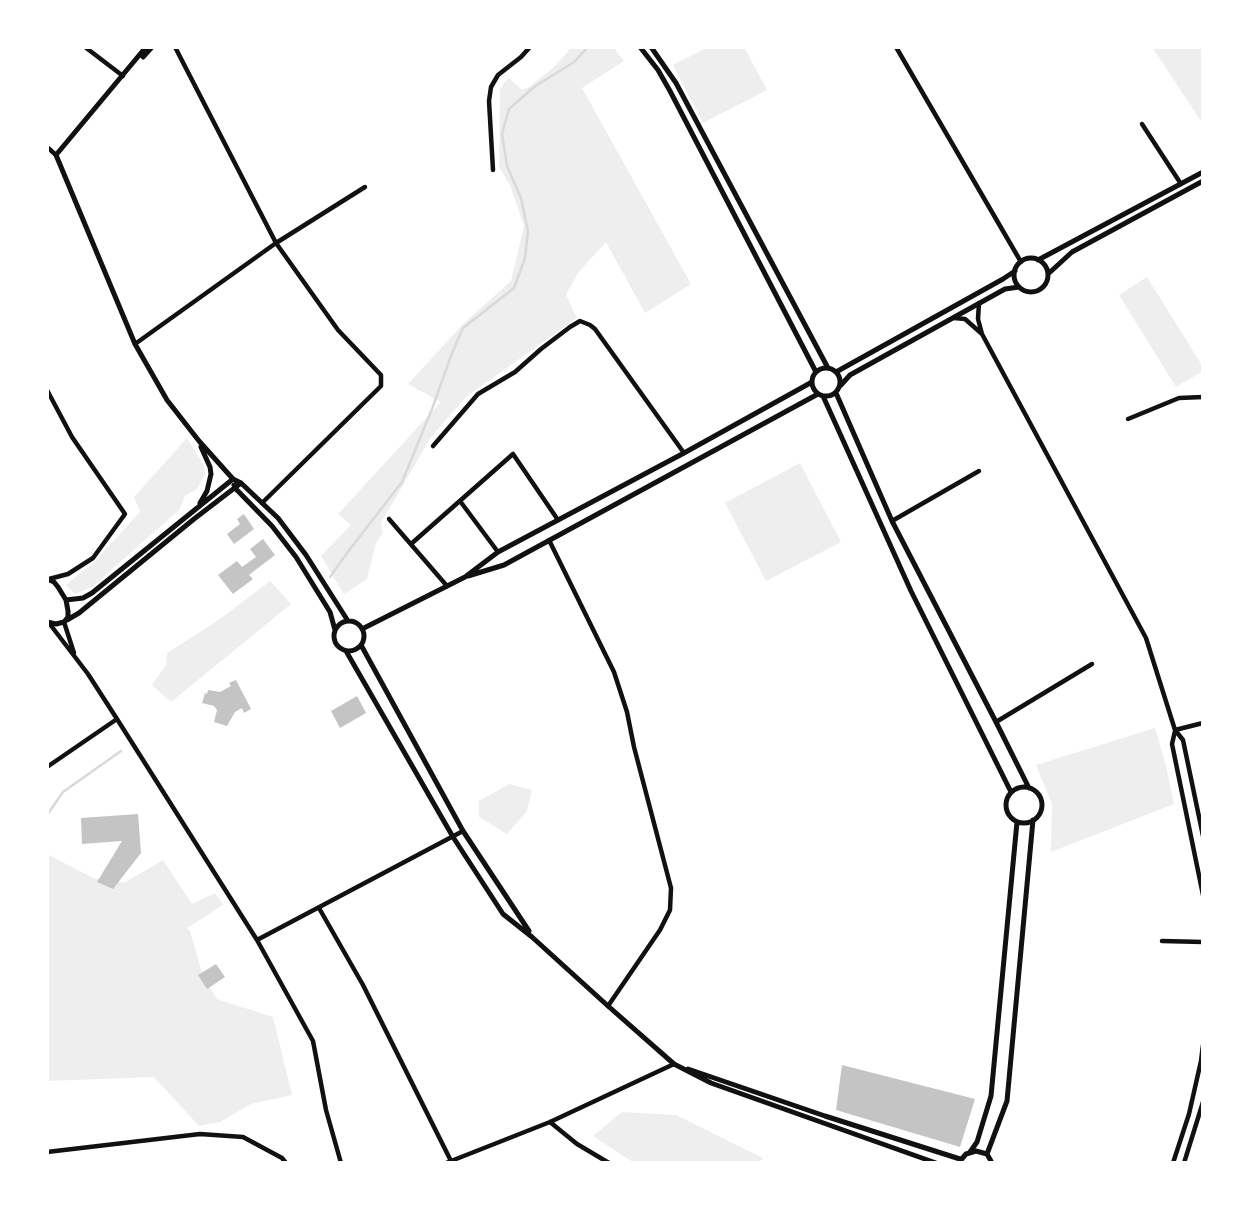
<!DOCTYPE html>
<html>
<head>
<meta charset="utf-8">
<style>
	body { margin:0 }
	#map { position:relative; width:1250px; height:1210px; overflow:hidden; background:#fff; font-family:"Public Sans",sans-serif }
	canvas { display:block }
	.frame { position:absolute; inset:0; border:49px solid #fff; pointer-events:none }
</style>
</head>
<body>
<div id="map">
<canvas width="1250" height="1210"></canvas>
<div class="frame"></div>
</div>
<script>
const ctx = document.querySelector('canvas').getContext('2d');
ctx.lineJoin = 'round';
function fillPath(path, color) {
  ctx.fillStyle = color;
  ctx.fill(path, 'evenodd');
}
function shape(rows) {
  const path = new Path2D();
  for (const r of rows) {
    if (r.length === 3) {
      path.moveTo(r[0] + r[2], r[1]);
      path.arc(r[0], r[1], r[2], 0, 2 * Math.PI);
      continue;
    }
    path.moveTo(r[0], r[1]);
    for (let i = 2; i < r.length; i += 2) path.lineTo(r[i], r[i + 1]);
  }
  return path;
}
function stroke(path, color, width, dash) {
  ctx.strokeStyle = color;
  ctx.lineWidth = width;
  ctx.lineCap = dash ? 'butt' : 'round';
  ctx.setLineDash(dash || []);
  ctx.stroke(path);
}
fillPath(shape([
	[572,47,613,47,624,61,582,88,691,284,645,313,606,242,578,273,566,295,577,318,466,397,431,437,381,523,383,533,376,543,367,579,344,594,321,556,351,525,338,514,441,402,408,384,463,324,511,281,524,226,510,185,499,167,500,90,505,81,509,78,522,90,529,87,555,66],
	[708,47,744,47,767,90,703,123,673,65],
	[1152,47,1203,47,1203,124],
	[1147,277,1203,367,1203,371,1176,387,1119,295],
	[187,438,204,466,205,474,197,489,185,496,179,510,92,587,75,594,66,585,95,561,140,512,134,497],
	[800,463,841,542,766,581,725,503],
	[270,581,291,604,171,702,152,685,166,665,167,653,220,619],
	[1155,728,1166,766,1174,804,1051,852,1052,804,1036,765],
	[509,784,532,790,527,811,507,834,479,817,479,801],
	[47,854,93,878,124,883,163,860,192,904,215,893,223,905,187,928,190,931,203,976,217,999,273,1017,292,1095,251,1104,220,1122,199,1126,154,1077,47,1081],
	[622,1112,676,1115,763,1158,758,1163,634,1163,593,1136]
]), '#eee');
stroke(shape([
	[330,577,347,553,402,482,432,409,452,353,463,328,514,288,525,258,528,231,521,198,507,166,502,134,509,109,534,87,574,62,588,47],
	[47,815,63,792,121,751]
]), '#d9d9d9', 2.5);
fillPath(shape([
	[244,514,254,529,234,544,227,534,240,524,237,519],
	[263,539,275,555,249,575,253,579,233,594,218,575,237,561,242,567,256,557,250,549],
	[236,680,251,709,244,713,242,708,235,712,227,726,214,722,217,710,214,706,202,703,205,693,207,694,208,690,220,692,231,686,229,683],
	[357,696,366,713,340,728,331,711],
	[138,814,141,853,113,889,97,882,122,841,82,844,81,818],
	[216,964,225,977,207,989,198,975],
	[842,1065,975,1099,960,1147,836,1110]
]), '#c4c4c4');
stroke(shape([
	[85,47,123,76],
	[175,47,276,243,338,330,381,375,381,386,262,503],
	[896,47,1021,262],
	[1142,124,1181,184],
	[47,147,56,155],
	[493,170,489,101,491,87,498,75,521,57,530,47],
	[979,303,978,319,982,334,1146,638,1175,730,1183,740,1203,836],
	[954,318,965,319,982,334],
	[135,344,276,243,365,187],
	[47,390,72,437,125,514,93,558,68,574,49,579],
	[1128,419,1179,398,1203,397],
	[433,446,478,394,515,372,541,349,570,327,580,321,590,325,595,329,684,453],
	[460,501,498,552],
	[389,519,447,586],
	[892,521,979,471],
	[549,540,614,672,627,712,634,747,671,888,670,910,660,930,608,1006],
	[411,544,513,454,558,520],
	[64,622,74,653],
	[49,623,88,674,117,719,257,940,313,1041,326,1110,341,1163],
	[996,722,1092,664],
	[1175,730,1203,723],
	[1175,731,1172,744,1203,895],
	[47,767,117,719],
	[319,908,363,985,451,1161],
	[257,940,463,831],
	[1162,941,1203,942],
	[550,1122,577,1144,609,1163],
	[47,1152,200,1134,243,1137,282,1158,286,1163],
	[446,1163,550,1122,674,1064],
	[1173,1163,1189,1114,1201,1061,1203,1045],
	[1184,1163,1203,1102]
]), '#111', 4.5);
stroke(shape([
	[146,47,56,155,135,344,167,400,199,441,233,479,241,483,278,518,306,555,348,621],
	[640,47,658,70,670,91,816,372],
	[651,47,676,83,828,368],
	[143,57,152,47],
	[1031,275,17],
	[1038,260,1203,172],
	[1048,274,1072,252,1203,181],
	[826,382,14],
	[836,372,1003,279,1015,271],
	[841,385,850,375,1005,289,1019,287],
	[836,393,892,521,996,722,1029,788],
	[823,396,911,591,1011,792],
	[234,485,235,488,272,526,296,557,330,612,335,630],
	[200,503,207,491,211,474,210,467,201,447],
	[468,576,504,565,818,394],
	[47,579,54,582,58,587,66,600,68,611,68,617,64,622,56,624,47,622],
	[66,600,83,598,92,593,233,479],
	[67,620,79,613,194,519,241,483],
	[349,636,15],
	[362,629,465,577,498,552,684,453,812,382],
	[361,645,463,831,529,931],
	[346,651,453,837,503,914,532,937,608,1006,674,1064,711,1083,936,1163],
	[1024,805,18],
	[688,1069,825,1116,960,1159],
	[970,1152,977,1142,991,1096,1017,822],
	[987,1154,1007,1101,1033,820],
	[960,1161,966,1154,976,1151,987,1154,992,1163]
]), '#111', 5);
</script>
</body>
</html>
